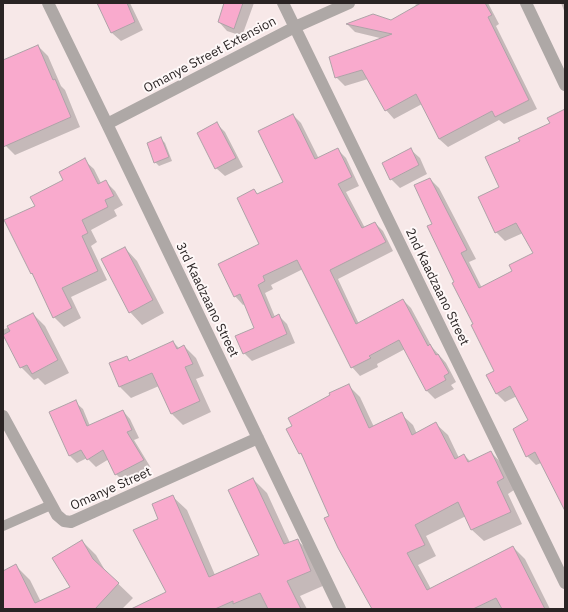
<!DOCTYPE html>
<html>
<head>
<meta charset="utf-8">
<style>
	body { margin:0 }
	#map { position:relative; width:568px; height:612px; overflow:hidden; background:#f7e8e8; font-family:"IBM Plex Sans",sans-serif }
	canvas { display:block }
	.frame { position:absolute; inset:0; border:4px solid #2a2424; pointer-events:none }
</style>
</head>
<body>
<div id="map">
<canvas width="568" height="612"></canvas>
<div class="frame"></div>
</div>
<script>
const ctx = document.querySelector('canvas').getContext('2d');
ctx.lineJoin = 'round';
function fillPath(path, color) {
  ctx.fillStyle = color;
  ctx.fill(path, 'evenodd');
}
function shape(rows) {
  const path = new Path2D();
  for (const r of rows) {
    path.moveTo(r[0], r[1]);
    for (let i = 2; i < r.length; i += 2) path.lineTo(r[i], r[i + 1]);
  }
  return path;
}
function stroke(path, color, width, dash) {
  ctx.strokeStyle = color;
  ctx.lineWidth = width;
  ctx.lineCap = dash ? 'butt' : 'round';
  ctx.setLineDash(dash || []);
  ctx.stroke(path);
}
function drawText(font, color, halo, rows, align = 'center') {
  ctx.font = font + ' "IBM Plex Sans",sans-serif';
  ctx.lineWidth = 4;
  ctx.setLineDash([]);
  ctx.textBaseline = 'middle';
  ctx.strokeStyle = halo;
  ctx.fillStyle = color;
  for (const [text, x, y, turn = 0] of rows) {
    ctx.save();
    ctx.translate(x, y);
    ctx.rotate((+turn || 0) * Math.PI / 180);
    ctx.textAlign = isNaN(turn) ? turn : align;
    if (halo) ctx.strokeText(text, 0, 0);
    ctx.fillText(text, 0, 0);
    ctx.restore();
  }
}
fillPath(shape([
	[98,3,130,3,143,30,121,41,112,33],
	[225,3,254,3,242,36,227,31,219,22],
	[419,3,488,3,499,24,496,26,537,109,504,124,499,120,448,147,439,139,422,104,394,119,386,110,368,79,345,86,336,77,384,39,355,32,347,24,391,21,417,7,415,5],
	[561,3,565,3,565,13],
	[38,46,48,56,61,86,65,90,80,127,15,155,5,145,3,141,3,61],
	[565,114,565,505,541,463,536,465,527,456,530,421,517,396,505,402,496,393,495,372,456,283,433,224,430,179,439,188,476,259,469,262,482,288,513,271,534,254,523,233,505,241,496,232,500,187,521,141],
	[293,115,301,123,319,159,338,150,346,158,359,186,346,192,365,228,375,223,383,231,393,251,338,279,359,324,403,300,411,308,432,347,446,363,456,382,451,385,454,389,435,399,427,391,405,349,377,364,378,367,360,376,352,367,303,269,271,285,273,289,265,293,275,317,279,316,287,324,295,343,252,361,244,353,256,328,245,304,243,305,235,296,260,244,254,190,258,195,285,183],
	[217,124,225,132,243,167,225,176,216,168],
	[161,139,165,143,172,161,159,166,155,162],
	[411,150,420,158,427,174,400,188,391,179],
	[84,160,94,169,101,183,105,181,115,191,123,205,114,210,117,216,91,230,97,242,91,246,107,280,71,297,81,318,64,327,54,317,35,277,32,274,5,221,36,206,65,181],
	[125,248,137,261,164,313,142,325,130,312],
	[33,314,45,326,69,373,45,385,38,378,34,380,21,367,3,332,3,330],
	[173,342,179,348,184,346,196,358,204,376,196,379,211,412,183,425,172,414,159,386,131,398,120,387,126,357,131,362],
	[349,386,360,397,374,427,401,414,413,425,417,434,436,424,448,435,459,458,464,455,471,462,491,452,502,464,514,490,508,494,522,524,484,541,472,530,466,516,426,536,436,556,418,565,431,589,513,547,525,559,550,609,375,609,330,517,303,457,300,453,288,430],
	[75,402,83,409,90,426,123,411,130,419,139,438,134,440,151,468,124,482,116,474,109,459,96,467,87,458,77,463,69,455],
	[253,479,267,493,290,543,297,540,312,554,325,585,300,596,307,609,154,609,167,593,160,520,172,496,187,510,215,575,260,556],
	[82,541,96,555,106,572,133,598,122,609,3,609,3,572,16,566,30,580,41,602,71,587]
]), '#0003');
const building = shape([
	[97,3,127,3,135,22,111,33,97,3],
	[224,3,243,3,234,29,218,22,224,3],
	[421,3,485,3,492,15,488,17,529,100,495,117,492,111,439,139,416,94,385,111,362,70,335,78,329,57,392,34,346,24,373,14,391,20,421,3],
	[38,45,53,80,55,79,71,117,3,147,3,60,38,45],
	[565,109,565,511,535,452,526,457,513,429,528,420,510,386,496,394,486,375,494,371,471,325,473,324,452,283,454,282,427,226,432,224,414,185,430,178,467,250,461,253,479,288,512,271,509,265,533,253,516,223,495,233,478,197,499,187,485,157,520,141,518,138,550,123,547,118,565,109],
	[293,114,315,159,338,148,352,177,338,184,362,228,375,222,386,242,330,270,356,324,403,299,428,346,430,344,436,355,438,354,449,373,444,376,446,380,426,391,399,340,369,356,371,358,351,368,297,260,263,276,265,281,258,285,272,318,279,314,287,334,243,354,235,336,254,328,240,294,234,297,218,264,259,244,237,198,254,189,257,194,283,182,258,131,293,114],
	[217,122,236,158,215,169,197,133,217,122],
	[161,137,169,157,154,163,147,143,161,137],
	[411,148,419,165,390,180,382,163,411,148],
	[85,158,98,184,106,180,114,196,105,200,108,207,82,220,88,233,82,236,98,271,62,288,72,308,53,318,32,273,31,274,4,220,35,206,30,197,63,180,59,172,85,158],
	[125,247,153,300,129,313,101,259,125,247],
	[33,313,58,360,32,374,27,365,20,368,3,335,10,331,7,326,33,313],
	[173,341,177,349,184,345,193,364,185,367,200,401,171,414,152,373,119,387,109,363,127,356,129,361,173,341],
	[349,384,369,428,402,412,412,435,436,422,455,459,464,454,468,462,491,451,504,478,497,482,511,512,471,530,458,502,415,525,425,545,407,553,427,590,513,546,545,609,502,609,496,598,473,609,372,609,338,548,324,518,329,516,301,453,299,454,286,429,292,426,288,418,330,395,329,393,349,384],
	[76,400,87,426,123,410,132,430,127,432,144,460,115,475,103,450,87,460,81,450,69,456,49,412,76,400],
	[253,478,284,544,298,539,311,571,287,581,301,609,268,609,260,593,233,604,233,601,215,609,131,609,166,592,133,530,158,519,152,504,173,495,209,577,259,555,228,490,253,478],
	[82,540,93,559,119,583,95,609,3,609,3,571,16,564,35,603,70,587,52,558,82,540]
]);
fillPath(building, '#f9aacd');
stroke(building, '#aea2a7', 1);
stroke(shape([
	[3,526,51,505]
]), '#aea8a6', 10);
stroke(shape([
	[48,3,107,124,340,609],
	[283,3,565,583],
	[526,3,565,85],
	[107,124,295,27,349,3],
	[3,416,57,515,64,521,71,522,258,438]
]), '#aea8a6', 12);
drawText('13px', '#2a2424', '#fef8f8', [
	["Omanye Street Extension",210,55,-28],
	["2nd Kaadzaano Street",437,287,64],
	["3rd Kaadzaano Street",207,300,64],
	["Omanye Street",111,489,-24]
]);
</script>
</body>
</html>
